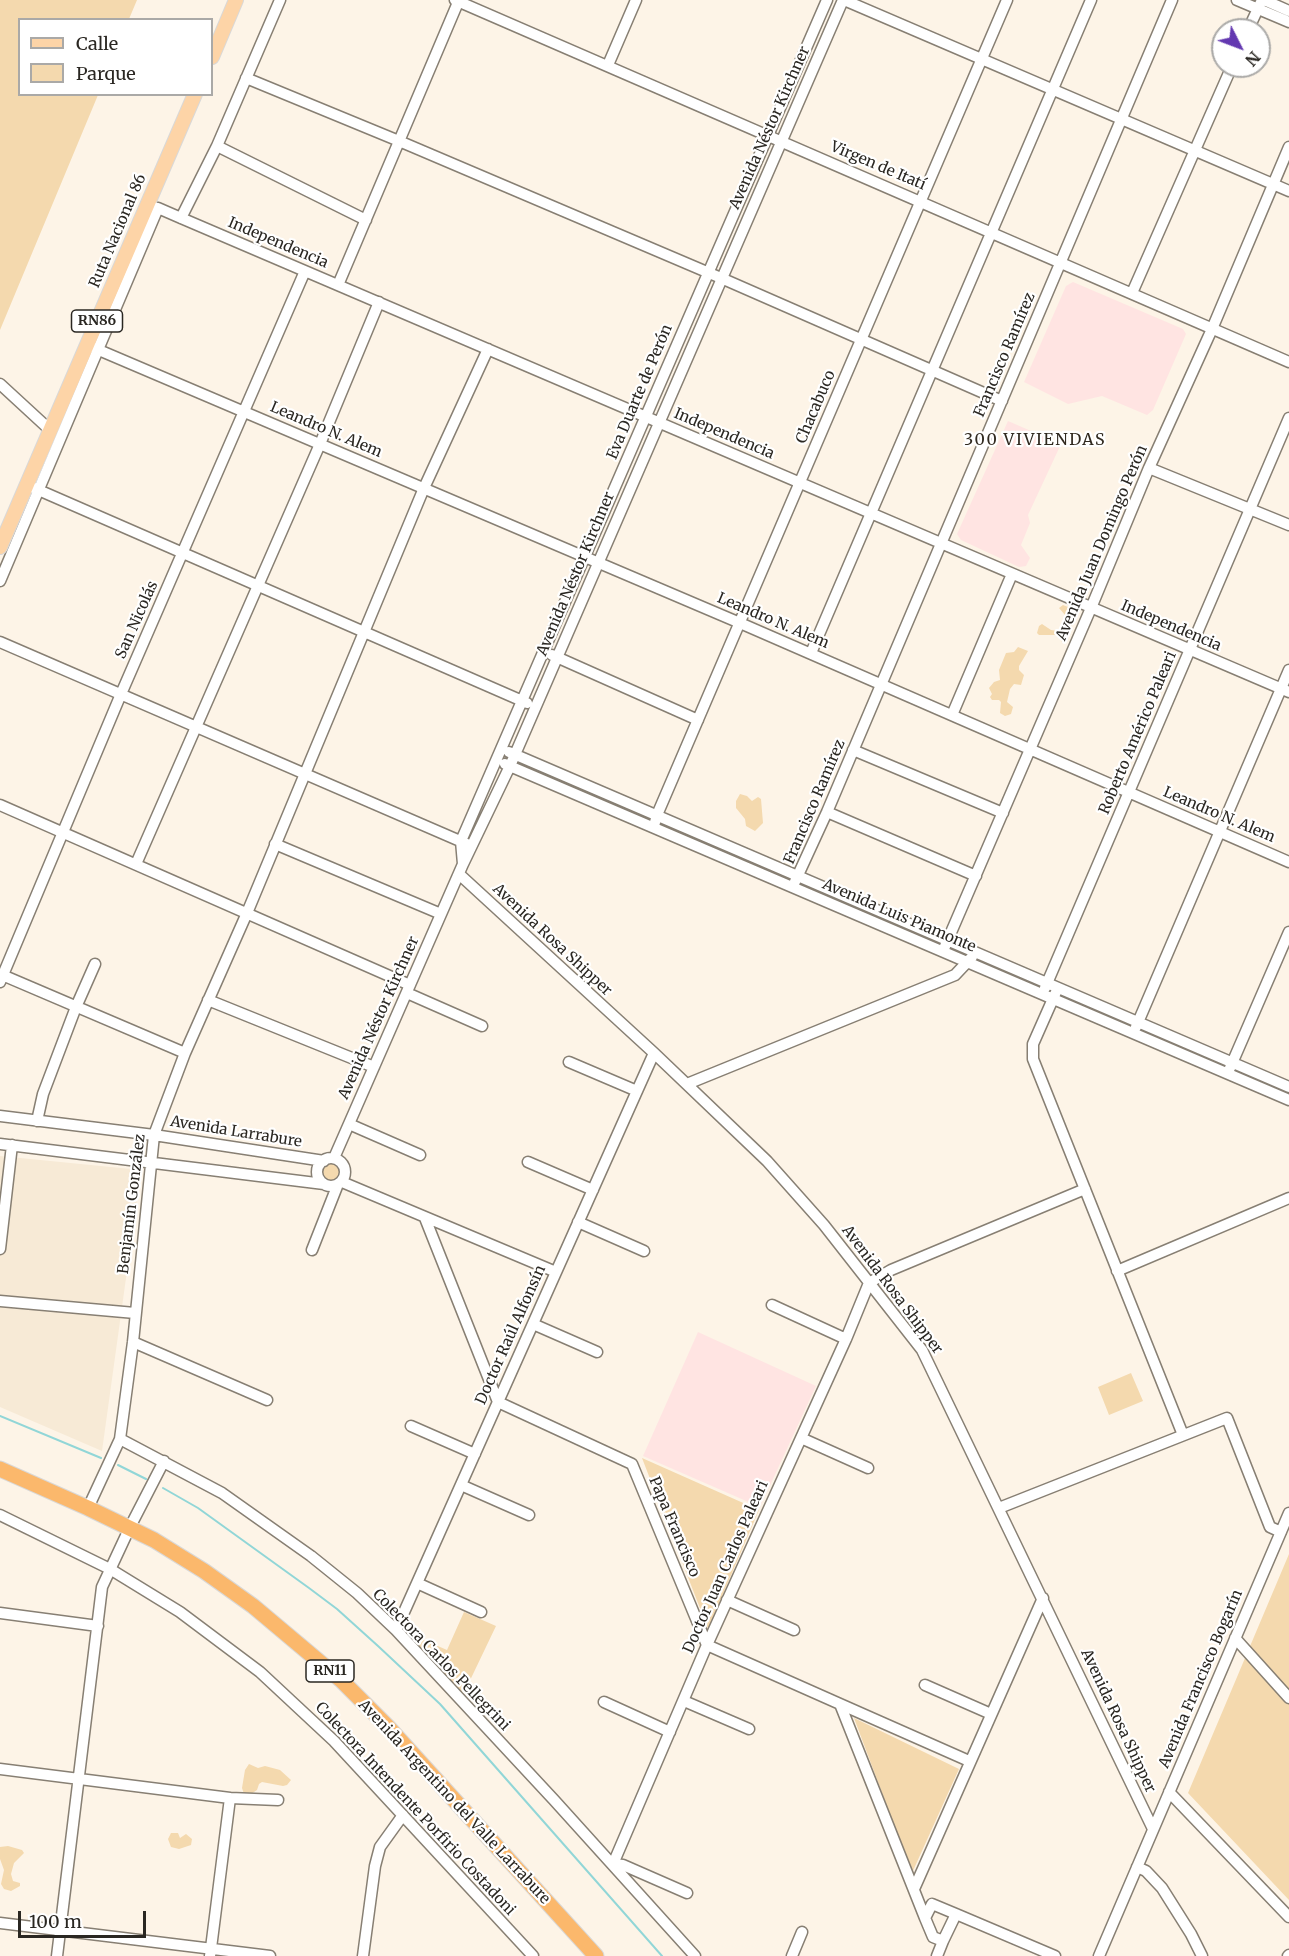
<!DOCTYPE html>
<html>
<head>
<meta charset="utf-8">
<style>
	body { margin:0 }
	#map { position:relative; width:1289px; height:1956px; overflow:hidden; background:#fdf4e7; font-family:Merriweather,serif }
	canvas { display:block }
	.legend { position:absolute; left:18px; top:18px; width:195px; height:78px; box-sizing:border-box; background:#fff; border:2px solid #aaa9a7; margin:0; padding:8px 10px; list-style:none; font-size:18px; color:#2a2722 }
	.legend li { display:flex; align-items:center; gap:12px; height:30px }
	.legend b { width:30px; border:2px solid #aaa9a7 }
	.north { position:absolute; left:1211px; top:18px; width:60px; height:60px; box-sizing:border-box; background:#fff; border:2px solid #aaa9a7; border-radius:50%; rotate:132deg; font-size:16px; font-weight:700; line-height:24px; text-align:center; color:#2a2722 }
	.north::after { content:''; display:block; margin:auto; width:21px; height:27px; background:#6338b0; clip-path:polygon(50% 0,100% 100%,50% 72%,0 100%) }
	.scale { position:absolute; left:18px; top:1911px; width:128px; height:27px; box-sizing:border-box; border:3px solid #2a2722; border-top:0; padding-left:8px; font-size:18px; line-height:21px; white-space:nowrap; color:#2a2722; -webkit-text-stroke:4px #fff; paint-order:stroke }
</style>
</head>
<body>
<div id="map">
<canvas width="1289" height="1956"></canvas>
<ul class="legend">
<li><b style="height:8px;background:#fdd4a7"></b>Calle</li>
<li><b style="height:16px;background:#f4d9ae"></b>Parque</li>
</ul>
<div class="north">N</div>
<div class="scale">100 m</div>
</div>
<script>
const ctx = document.querySelector('canvas').getContext('2d');
ctx.lineJoin = 'round';
function fillPath(path, color) {
  ctx.fillStyle = color;
  ctx.fill(path, 'evenodd');
}
function shape(rows) {
  const path = new Path2D();
  for (const r of rows) {
    if (r.length === 3) {
      path.moveTo(r[0] + r[2], r[1]);
      path.arc(r[0], r[1], r[2], 0, 2 * Math.PI);
      continue;
    }
    path.moveTo(r[0], r[1]);
    for (let i = 2; i < r.length; i += 2) path.lineTo(r[i], r[i + 1]);
  }
  return path;
}
function stroke(path, color, width, dash) {
  ctx.strokeStyle = color;
  ctx.lineWidth = width;
  ctx.lineCap = dash ? 'butt' : 'round';
  ctx.setLineDash(dash || []);
  ctx.stroke(path);
}
function drawText(font, color, halo, rows, align = 'center') {
  ctx.font = font + ' Merriweather,serif';
  ctx.lineWidth = 4.5;
  ctx.setLineDash([]);
  ctx.textBaseline = 'middle';
  ctx.strokeStyle = halo;
  ctx.fillStyle = color;
  for (const [text, x, y, turn = 0] of rows) {
    ctx.save();
    ctx.translate(x, y);
    ctx.rotate((+turn || 0) * Math.PI / 180);
    ctx.textAlign = isNaN(turn) ? turn : align;
    if (halo) ctx.strokeText(text, 0, 0);
    ctx.fillText(text, 0, 0);
    ctx.restore();
  }
}
fillPath(shape([
	[0,1156,141,1170,102,1451,0,1407]
]), '#f7ead6');
fillPath(shape([
	[1073,282,1183,329,1186,334,1153,410,1147,415,1102,396,1068,404,1024,382,1066,286],
	[1008,421,1061,444,1028,515,1030,523,1021,545,1030,558,1026,566,1019,567,961,540,957,534],
	[698,1332,816,1386,760,1507,643,1456]
]), '#ffe4e2');
fillPath(shape([
	[0,0,137,0,129,19,20,20,20,94,98,95,0,330],
	[1063,605,1068,607,1074,619,1066,642,1062,642,1057,635,1039,635,1037,633,1039,626,1042,624,1051,630,1058,631,1060,629,1065,615,1059,608],
	[1018,647,1028,651,1019,666,1019,670,1024,675,1021,685,1014,684,1010,689,1007,702,1013,707,1011,714,1005,716,1000,713,1001,702,999,700,992,700,990,697,992,694,989,688,994,682,1000,680,999,670,1006,653,1014,652],
	[740,794,747,796,752,801,758,797,761,799,763,823,755,831,746,826,745,819,736,808,736,801],
	[330,1171,10],
	[1131,1373,1143,1401,1109,1415,1098,1387],
	[642,1458,759,1510,708,1629],
	[1289,1554,1289,1900,1188,1793],
	[464,1612,496,1626,463,1695,411,1641,417,1637,447,1650],
	[854,1718,959,1769,912,1873],
	[249,1764,258,1768,265,1766,280,1770,291,1780,287,1785,283,1786,262,1782,259,1784,257,1790,251,1794,244,1794,242,1788,245,1770],
	[171,1833,178,1833,180,1838,186,1834,192,1839,191,1845,179,1849,171,1847,168,1839],
	[8,1846,22,1850,24,1853,14,1863,11,1874,13,1881,20,1883,20,1886,11,1891,4,1889,1,1884,4,1870,0,1859,0,1847]
]), '#f4d9ae');
stroke(shape([
	[0,1416,101,1458],
	[118,1465,146,1479],
	[163,1488,198,1508,309,1588,337,1609,378,1646,440,1704,662,1956]
]), '#91d6d7', 2);
const minor = shape([
	[455,0,1289,362],
	[844,0,1289,191],
	[1237,0,1289,22],
	[1264,0,1289,11],
	[1248,30,1262,0],
	[608,65,636,0],
	[246,78,399,141,721,278,1002,401],
	[217,146,366,220],
	[147,207,158,208,181,218,1289,692],
	[181,218,217,146,280,0],
	[338,285,459,0],
	[1132,293,1232,66],
	[87,345,740,623,1289,862],
	[0,384,50,430],
	[1149,468,1289,525],
	[27,485,527,703],
	[0,581,158,208],
	[0,642,467,844],
	[811,653,1091,0],
	[552,655,698,720],
	[952,715,1012,574],
	[853,750,1003,813],
	[509,752,1289,1087],
	[505,764,1289,1100],
	[0,805,410,985],
	[827,812,976,876],
	[654,826,657,815,1007,0],
	[275,844,441,914],
	[136,864,320,444,379,302],
	[463,864,461,841,827,0],
	[459,874,654,1053,767,1161,824,1225,922,1350,1153,1829],
	[793,886,827,812,1172,0],
	[943,951,1091,608,1149,468,1212,329,1289,147],
	[0,974,185,1053],
	[0,982,121,694,305,271],
	[1045,988,1289,418],
	[1056,992,1033,1044,1033,1059,1183,1435],
	[407,993,482,1026],
	[208,1000,374,1067],
	[1136,1027,1289,670],
	[569,1062,637,1091],
	[1230,1068,1289,932],
	[687,1084,955,975,972,957],
	[0,1116,154,1135,324,1161],
	[37,1121,43,1094,76,1007,95,964],
	[349,1124,420,1155],
	[0,1144,324,1184],
	[331,1172,14],
	[334,1158,463,864,510,766,843,0],
	[528,1162,593,1190],
	[342,1182,556,1272],
	[425,1218,498,1402,632,1464,707,1645,840,1704,925,1918],
	[578,1222,644,1251],
	[0,1249,12,1145],
	[312,1250,338,1184],
	[1117,1271,1289,1198],
	[0,1301,135,1313],
	[772,1305,846,1339],
	[533,1324,597,1352],
	[133,1342,267,1400],
	[411,1426,475,1454],
	[801,1438,868,1468],
	[120,1439,222,1493,311,1556,357,1593,396,1630,554,1800,695,1956],
	[461,1485,529,1515],
	[88,1508,120,1439,133,1342,154,1135,185,1053,247,913,424,488,488,349],
	[999,1508,1227,1418,1270,1527,1281,1532],
	[0,1515,110,1569,180,1612,260,1672,334,1741,533,1956],
	[417,1583,481,1612],
	[727,1600,794,1630],
	[0,1613,98,1626],
	[396,1630,654,1053],
	[1235,1638,1289,1698],
	[925,1685,991,1714],
	[684,1701,749,1729],
	[604,1702,670,1732],
	[840,1704,969,1761],
	[0,1769,230,1798,278,1800],
	[1169,1792,1289,1917],
	[1137,1867,1146,1871,1162,1888,1191,1934,1202,1956],
	[914,1889,1043,1598],
	[687,1893,623,1865,613,1864,707,1645,846,1339,869,1283,891,1270,1085,1189],
	[956,1914,943,1941,933,1937,925,1918,932,1904,956,1914,1055,1956],
	[0,1923,270,1956],
	[57,1956,102,1587,130,1527,164,1461],
	[210,1956,230,1798],
	[363,1956,375,1866,380,1847,403,1815],
	[792,1956,802,1932],
	[937,1956,943,1941],
	[1099,1956,1289,1513],
	[1288,1956,1289,1955]
]);
const major = shape([
	[212,57,236,0],
	[0,547,195,94]
]);
const highway = shape([
	[0,1469,88,1508,154,1540,204,1571,253,1606,341,1680,388,1727,596,1956]
]);
stroke(minor, '#877f73', 13);
stroke(major, '#d9d8d7', 16);
stroke(highway, '#d9d8d7', 17);
stroke(minor, '#fff', 10);
stroke(major, '#fdd4a7', 14);
stroke(highway, '#fbb86c', 15);
for (const [x, y, w] of [
	[97,321,51],
	[330,1671,48]
]) {
  const box = new Path2D();
  box.roundRect(x - w / 2, y - 11, w, 22, 4.5);
  ctx.fillStyle = '#fff';
  ctx.fill(box);
  stroke(box, '#2a2722', 1.5);
}
drawText('bold 14px', '#2a2722', null, [
	["RN86",97,321],
	["RN11",330,1671]
]);
drawText('15px', '#2a2722', '#fff', [
	["Avenida Néstor Kirchner",770,128,-66],
	["Virgen de Itatí",878,166,23],
	["Ruta Nacional 86",118,231,-67],
	["Independencia",278,243,23],
	["Francisco Ramírez",1005,355,-67],
	["Eva Duarte de Perón",640,392,-67],
	["Chacabuco",816,407,-67],
	["Leandro N. Alem",326,430,23],
	["Independencia",724,434,23],
	["Avenida Juan Domingo Perón",1102,543,-67],
	["Avenida Néstor Kirchner",576,574,-67],
	["San Nicolás",137,620,-66],
	["Leandro N. Alem",773,621,23],
	["Independencia",1171,626,23],
	["Roberto Américo Paleari",1138,733,-67],
	["Francisco Ramírez",815,802,-67],
	["Leandro N. Alem",1219,815,23],
	["Avenida Luis Piamonte",899,916,23],
	["Avenida Rosa Shipper",552,940,43],
	["Avenida Néstor Kirchner",379,1018,-66],
	["Avenida Larrabure",236,1132,9],
	["Benjamín González",132,1204,-83],
	["Avenida Rosa Shipper",892,1290,53],
	["Doctor Raúl Alfonsín",511,1335,-66],
	["Papa Francisco",674,1527,67],
	["Doctor Juan Carlos Paleari",726,1567,-66],
	["Colectora Carlos Pellegrini",441,1660,46],
	["Avenida Francisco Bogarín",1201,1679,-67],
	["Avenida Rosa Shipper",1118,1721,65],
	["Avenida Argentino del Valle Larrabure",454,1802,47],
	["Colectora Intendente Porfirio Costadoni",415,1809,47]
]);
ctx.letterSpacing = '1.5px';
drawText('16px', '#30291f', '#fff', [
	["300 VIVIENDAS",1035,440]
]);
ctx.letterSpacing = '0px';
</script>
</body>
</html>
